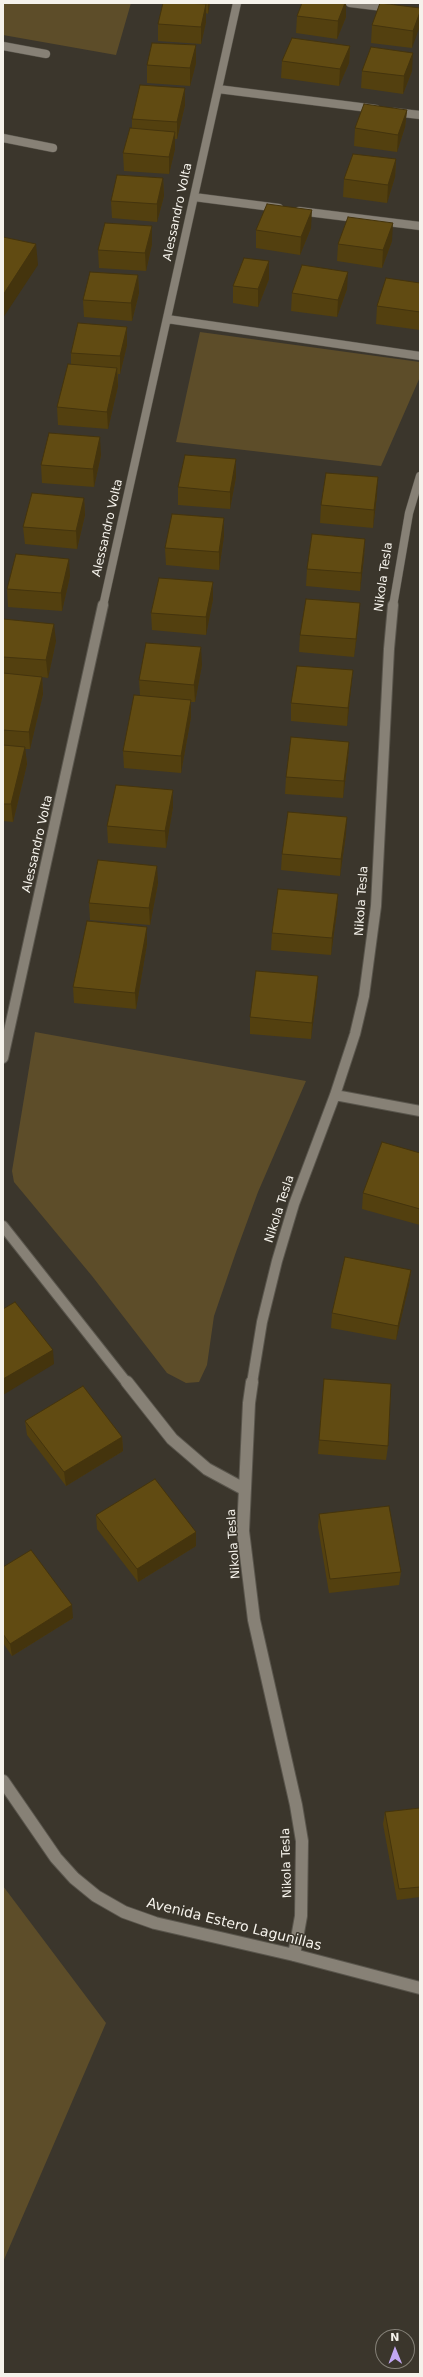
<!DOCTYPE html>
<html>
<head>
<meta charset="utf-8">
<style>
	body { margin:0 }
	#map { position:relative; width:423px; height:2377px; overflow:hidden; background:#3b362c; font-family:"DejaVu Sans",sans-serif }
	canvas { display:block }
	.frame { position:absolute; inset:0; border:4px solid #f5f2eb; pointer-events:none }
	.north { position:absolute; left:375px; top:2329px; width:40px; height:40px; box-sizing:border-box; background:#3b362c; border:1px solid #858178; border-radius:50%; rotate:359deg; font-size:11px; font-weight:700; line-height:16px; text-align:center; color:#f5f2eb }
	.north::after { content:''; display:block; margin:auto; width:14px; height:18px; background:#c3a7f2; clip-path:polygon(50% 0,100% 100%,50% 72%,0 100%) }
</style>
</head>
<body>
<div id="map">
<canvas width="423" height="2377"></canvas>
<div class="frame"></div>
<div class="north">N</div>
</div>
<script>
const ctx = document.querySelector('canvas').getContext('2d');
ctx.lineJoin = 'round';
function fillPath(path, color) {
  ctx.fillStyle = color;
  ctx.fill(path, 'evenodd');
}
function shape(rows) {
  const path = new Path2D();
  for (const r of rows) {
    path.moveTo(r[0], r[1]);
    for (let i = 2; i < r.length; i += 2) path.lineTo(r[i], r[i + 1]);
  }
  return path;
}
function stroke(path, color, width, dash) {
  ctx.strokeStyle = color;
  ctx.lineWidth = width;
  ctx.lineCap = dash ? 'butt' : 'round';
  ctx.setLineDash(dash || []);
  ctx.stroke(path);
}
function drawText(font, color, halo, rows, align = 'center') {
  ctx.font = font + ' "DejaVu Sans",sans-serif';
  ctx.lineWidth = 3;
  ctx.setLineDash([]);
  ctx.textBaseline = 'middle';
  ctx.strokeStyle = halo;
  ctx.fillStyle = color;
  for (const [text, x, y, turn = 0] of rows) {
    ctx.save();
    ctx.translate(x, y);
    ctx.rotate((+turn || 0) * Math.PI / 180);
    ctx.textAlign = isNaN(turn) ? turn : align;
    if (halo) ctx.strokeText(text, 0, 0);
    ctx.fillText(text, 0, 0);
    ctx.restore();
  }
}
fillPath(shape([
	[3,3,131,3,116,55,3,35],
	[200,332,420,362,420,377,381,466,176,442],
	[35,1032,306,1081,258,1192,236,1252,214,1316,207,1365,199,1382,186,1383,167,1373,92,1276,14,1182,12,1171],
	[3,1886,106,2023,3,2262]
]), '#5d4d29');
const minorFar2 = shape([
	[350,3,391,8],
	[3,46,46,54],
	[218,89,376,109],
	[394,112,420,115],
	[3,138,53,148],
	[194,197,279,208],
	[299,211,420,226],
	[167,319,420,356],
	[103,606,237,3],
	[393,606,409,513,420,476]
]);
const minorFar1 = shape([
	[3,1058,103,605],
	[335,1095,420,1111],
	[3,1226,127,1383],
	[252,1383,262,1322,277,1261,294,1204,335,1095,355,1034,364,996,376,906,389,649,393,605]
]);
const minor = shape([
	[127,1382,172,1439,207,1469,244,1489],
	[252,1382,249,1403,243,1531,254,1620,296,1805,302,1841,301,1916,294,1955],
	[3,1781,56,1858,74,1878,96,1896,124,1912,155,1923,294,1955,420,1988]
]);
stroke(minorFar2, '#59554c', 9);
stroke(minorFar1, '#59554c', 12);
stroke(minor, '#59554c', 14);
stroke(minorFar2, '#878176', 8);
stroke(minorFar1, '#878176', 10);
stroke(minor, '#878176', 12);
fillPath(shape([
	[163,3,210,3,208,14,206,13,206,22,201,44,158,41,158,24],
	[420,8,412,48,371,43,372,25],
	[297,16,346,17,337,39,296,33],
	[350,46,349,63,339,86,281,78,282,61],
	[196,63,190,86,147,83,147,65],
	[362,71,412,71,403,94,361,88],
	[185,105,177,139,175,139,175,149,169,174,124,171,123,153,132,129,132,119],
	[407,110,405,127,397,152,354,146,355,128],
	[396,159,395,177,387,203,343,197,344,179],
	[163,178,164,196,157,222,112,218,111,201],
	[152,226,152,244,146,271,99,268,98,250],
	[311,228,300,255,256,248,256,230],
	[392,241,382,268,337,261,338,244],
	[269,261,269,279,258,307,233,303,233,286],
	[138,275,139,293,132,321,84,317,83,300],
	[420,283,420,330,376,324,377,306],
	[347,289,337,317,291,311,292,293],
	[127,327,127,345,120,374,118,374,118,386,108,429,58,425,57,407,71,365,71,353],
	[101,455,94,487,42,483,41,465],
	[236,477,230,509,178,505,178,487],
	[377,495,373,528,320,523,321,505],
	[84,498,85,515,77,549,25,544,23,527],
	[224,536,219,570,166,565,165,548],
	[365,539,364,557,360,591,306,586,307,569],
	[70,576,62,611,8,607,7,589],
	[213,599,206,635,152,630,151,613],
	[360,603,359,621,354,657,299,652,300,635],
	[3,619,56,641,48,678,42,677,43,694,30,749,25,749,27,764,13,822,3,821],
	[202,665,195,702,191,702,191,717,181,773,124,768,123,751,140,695,139,680],
	[353,670,351,688,347,726,291,721,291,703],
	[349,742,348,759,343,798,285,794,286,777],
	[173,790,173,807,166,848,108,843,107,826],
	[346,834,340,876,281,870,282,854],
	[158,883,150,925,90,920,89,903],
	[338,894,337,911,331,955,271,950,272,933],
	[147,927,147,944,136,1009,74,1003,73,987],
	[318,976,317,993,311,1039,250,1034,250,1017],
	[420,1153,420,1225,362,1209,363,1193],
	[411,1270,409,1285,396,1340,331,1328,332,1313],
	[324,1379,388,1446,386,1460,318,1454],
	[25,1421,122,1437,123,1451,66,1486,27,1435],
	[319,1514,401,1572,399,1585,329,1593,318,1527],
	[96,1515,196,1532,196,1546,138,1582,97,1529],
	[3,1567,73,1618,12,1656,3,1643],
	[420,1808,420,1897,397,1900,383,1824,385,1812]
]), '#53400f');
fillPath(shape([
	[208,3,210,3,208,14],
	[345,3,346,3,346,17,337,39,338,21],
	[206,4,206,22,201,44,201,27],
	[420,12,420,26,412,48,413,31],
	[196,45,196,63,190,86,190,68],
	[350,46,349,63,339,86,340,69],
	[413,53,412,71,403,94,404,76],
	[185,88,185,105,177,139,177,122],
	[407,110,405,127,397,152,398,135],
	[175,132,175,149,169,174,169,157],
	[396,159,395,177,387,203,388,185],
	[163,178,164,196,157,222,157,204],
	[312,210,311,228,300,255,301,237],
	[393,223,392,241,382,268,383,250],
	[152,226,152,244,146,271,145,253],
	[36,244,38,265,3,318,3,295],
	[269,261,269,279,258,307,258,289],
	[348,272,347,289,337,317,338,300],
	[138,275,139,293,132,321,131,303],
	[127,327,127,345,120,374,120,356],
	[117,368,118,386,108,429,107,412],
	[100,437,101,455,94,487,93,469],
	[236,459,236,477,230,509,230,492],
	[378,477,377,495,373,528,374,510],
	[84,498,85,515,77,549,76,531],
	[224,518,224,536,219,570,219,552],
	[365,539,364,557,360,591,361,573],
	[69,559,70,576,62,611,61,593],
	[213,582,213,599,206,635,206,617],
	[360,603,359,621,354,657],
	[54,624,56,641,48,678,46,660],
	[201,647,202,665,195,702,194,685],
	[353,670,351,688,347,726,348,708],
	[42,677,43,694,30,749,29,732],
	[191,700,191,717,181,773,181,756],
	[349,742,348,759,343,798,344,781],
	[25,747,27,764,13,822,11,804],
	[173,790,173,807,166,848,165,831],
	[347,817,346,834,340,876,341,859],
	[157,866,158,883,150,925,149,908],
	[338,894,337,911,331,955,332,938],
	[147,927,147,944,136,1009,135,993],
	[318,976,317,993,311,1039,312,1023],
	[411,1270,409,1285,396,1340,398,1326],
	[53,1350,54,1364,3,1395,3,1379],
	[122,1437,123,1451,66,1486,64,1472],
	[196,1532,196,1546,138,1582,137,1569],
	[72,1605,73,1618,12,1656,10,1644]
]), '#44340d');
const building = shape([
	[163,3,184,3,206,4,201,27,158,24,163,3],
	[302,3,345,3,338,21,297,16,302,3],
	[380,3,420,8,420,12,413,31,372,25,380,3],
	[292,38,350,46,340,69,282,61,292,38],
	[152,43,196,45,190,68,147,65,152,43],
	[371,47,413,53,404,76,362,71,371,47],
	[140,85,185,88,177,122,132,119,140,85],
	[364,104,407,110,398,135,355,128,364,104],
	[130,128,175,132,169,157,123,153,130,128],
	[353,154,396,159,388,185,344,179,353,154],
	[117,175,163,178,157,204,111,201,117,175],
	[267,204,312,210,301,237,256,230,267,204],
	[348,217,393,223,383,250,338,244,348,217],
	[105,223,152,226,145,253,98,250,105,223],
	[3,237,36,244,3,295,3,237],
	[244,258,269,261,258,289,233,286,244,258],
	[302,265,348,272,338,300,292,293,302,265],
	[90,272,138,275,131,303,83,300,90,272],
	[386,278,420,283,420,312,377,306,386,278],
	[78,323,127,327,120,356,71,353,78,323],
	[68,364,117,368,107,412,57,407,68,364],
	[49,433,100,437,93,469,41,465,49,433],
	[185,455,236,459,230,492,178,487,185,455],
	[326,473,378,477,374,510,321,505,326,473],
	[32,493,84,498,76,531,23,527,32,493],
	[172,514,224,518,219,552,165,548,172,514],
	[312,534,365,539,361,573,307,569,312,534],
	[16,554,69,559,61,593,7,589,16,554],
	[159,578,213,582,206,617,151,613,159,578],
	[306,599,360,603,356,639,300,635,306,599],
	[3,619,54,624,46,660,3,657,3,619],
	[146,643,201,647,194,685,139,680,146,643],
	[297,666,353,670,348,708,291,703,297,666],
	[3,673,42,677,29,732,3,730,3,673],
	[134,695,191,700,181,756,123,751,134,695],
	[291,737,349,742,344,781,286,777,291,737],
	[3,745,25,747,11,804,3,804,3,745],
	[116,785,173,790,165,831,107,826,116,785],
	[288,812,347,817,341,859,282,854,288,812],
	[98,860,157,866,149,908,89,903,98,860],
	[278,889,338,894,332,938,272,933,278,889],
	[87,921,147,927,135,993,73,987,87,921],
	[256,971,318,976,312,1023,250,1017,256,971],
	[382,1142,420,1153,420,1209,363,1193,382,1142],
	[345,1257,411,1270,398,1326,332,1313,345,1257],
	[15,1302,53,1350,3,1379,3,1309,15,1302],
	[324,1379,391,1384,388,1446,319,1440,324,1379],
	[83,1386,122,1437,64,1472,25,1421,83,1386],
	[155,1479,196,1532,137,1569,96,1515,155,1479],
	[389,1506,401,1572,330,1579,319,1514,389,1506],
	[31,1550,72,1605,10,1644,3,1634,3,1567,31,1550],
	[420,1808,420,1887,399,1889,385,1812,420,1808]
]);
fillPath(building, '#614b12');
stroke(building, '#44340d', 1);
drawText('12px', '#f5f2eb', '#3b362c', [
	["Alessandro Volta",178,212,-78],
	["Alessandro Volta",108,528,-77],
	["Nikola Tesla",384,577,-82],
	["Alessandro Volta",38,844,-77],
	["Nikola Tesla",362,901,-86],
	["Nikola Tesla",280,1209,-72],
	["Nikola Tesla",234,1544,-94],
	["Nikola Tesla",287,1863,-92]
]);
drawText('14px', '#f5f2eb', '#3b362c', [
	["Avenida Estero Lagunillas",234,1925,14]
]);
</script>
</body>
</html>
